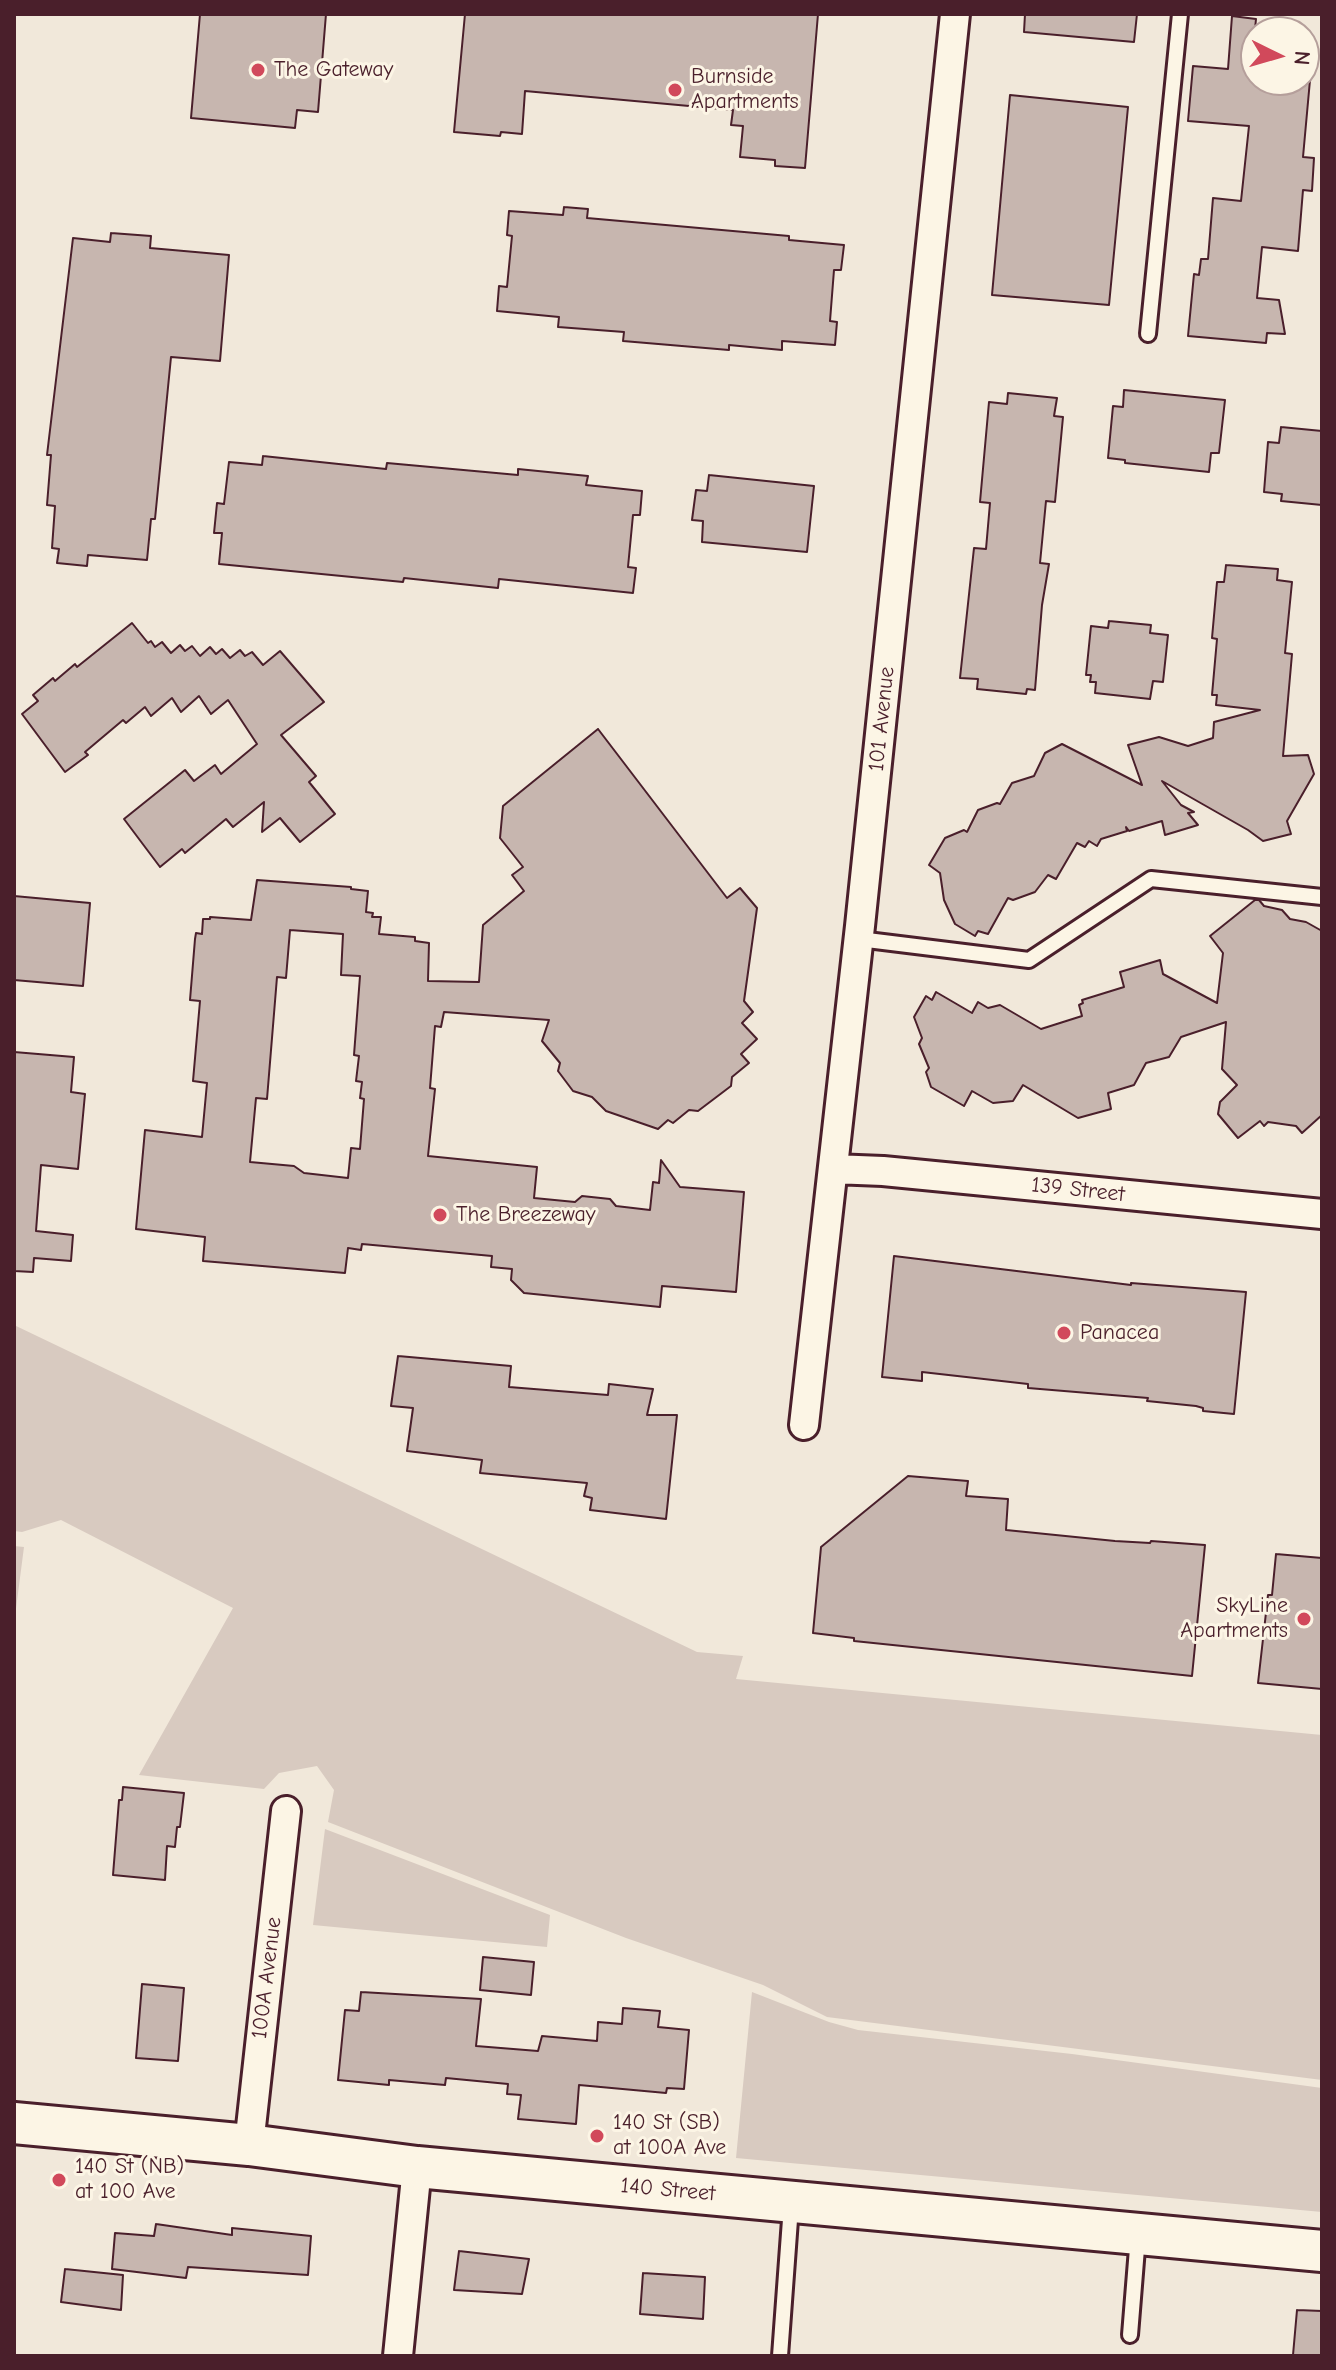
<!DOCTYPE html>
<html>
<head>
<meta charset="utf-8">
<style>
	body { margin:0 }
	#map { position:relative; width:1336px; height:2370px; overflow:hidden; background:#f1e8da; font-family:"Comic Neue",sans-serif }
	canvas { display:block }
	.frame { position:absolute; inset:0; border:16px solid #4a1f2b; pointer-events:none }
	.north { position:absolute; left:1240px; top:16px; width:80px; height:80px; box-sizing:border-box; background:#fcf5e5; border:2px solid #b59f9b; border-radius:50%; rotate:95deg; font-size:22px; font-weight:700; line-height:32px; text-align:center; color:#4a1f2b }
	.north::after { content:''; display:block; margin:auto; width:28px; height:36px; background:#d1495b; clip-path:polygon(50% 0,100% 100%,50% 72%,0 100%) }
</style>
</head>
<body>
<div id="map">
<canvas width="1336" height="2370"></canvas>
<div class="frame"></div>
<div class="north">N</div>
</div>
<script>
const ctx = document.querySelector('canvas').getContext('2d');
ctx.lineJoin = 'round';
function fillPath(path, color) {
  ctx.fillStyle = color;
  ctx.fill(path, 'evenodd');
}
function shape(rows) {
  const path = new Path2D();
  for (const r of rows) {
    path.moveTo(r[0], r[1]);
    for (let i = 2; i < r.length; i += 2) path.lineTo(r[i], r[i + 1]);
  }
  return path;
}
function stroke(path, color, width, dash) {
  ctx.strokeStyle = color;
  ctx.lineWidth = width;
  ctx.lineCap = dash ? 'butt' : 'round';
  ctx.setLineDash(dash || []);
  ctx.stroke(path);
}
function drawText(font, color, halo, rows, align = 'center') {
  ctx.font = font + ' "Comic Neue",sans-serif';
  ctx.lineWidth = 6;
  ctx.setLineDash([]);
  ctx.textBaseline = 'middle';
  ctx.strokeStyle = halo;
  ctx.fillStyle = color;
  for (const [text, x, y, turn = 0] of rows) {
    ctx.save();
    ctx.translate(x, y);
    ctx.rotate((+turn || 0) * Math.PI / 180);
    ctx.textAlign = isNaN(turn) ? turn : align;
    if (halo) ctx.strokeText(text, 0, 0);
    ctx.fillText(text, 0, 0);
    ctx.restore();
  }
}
fillPath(shape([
	[14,1325,697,1652,743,1656,736,1679,1322,1735,1322,2080,827,2017,763,1985,626,1938,328,1822,334,1790,317,1766,279,1773,264,1789,139,1775,233,1608,61,1520,22,1532,14,1531],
	[14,1546,24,1547,14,1624],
	[325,1829,550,1915,547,1947,313,1925],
	[752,1992,829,2022,858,2030,1072,2054,1322,2088,1322,2212,736,2158]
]), '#d8cac0');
const building = shape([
	[200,14,326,14,318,112,297,110,295,128,191,118,200,14],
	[465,14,818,14,805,168,775,166,775,160,740,157,743,126,731,125,733,110,525,91,522,134,501,132,500,136,454,132,465,14],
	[1025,14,1137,14,1134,42,1024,32,1025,14],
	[1232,16,1256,19,1250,80,1310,80,1303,157,1314,158,1312,191,1303,190,1298,251,1262,247,1257,298,1279,300,1285,334,1267,333,1266,343,1188,336,1194,274,1199,275,1201,259,1208,259,1213,198,1241,201,1249,126,1188,121,1193,66,1228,69,1232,16],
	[1010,95,1128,107,1109,305,992,295,1010,95],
	[564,207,588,209,587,218,789,236,789,240,844,245,841,270,834,270,830,321,837,322,835,345,782,341,782,350,729,345,729,350,623,341,624,332,558,327,559,317,497,311,499,286,507,287,512,236,507,235,509,211,563,215,564,207],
	[111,233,151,236,150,248,229,255,220,361,171,357,155,519,151,519,147,560,88,555,87,566,57,563,59,549,52,548,55,506,47,505,51,455,47,455,73,238,110,242,111,233],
	[1124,390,1225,400,1219,453,1211,453,1209,472,1125,463,1125,460,1108,458,1113,406,1123,407,1124,390],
	[1008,393,1057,398,1054,416,1063,417,1055,502,1046,501,1040,563,1049,564,1042,605,1035,690,1027,689,1026,694,977,689,978,679,960,678,974,548,986,549,990,503,980,502,989,402,1007,404,1008,393],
	[1281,427,1322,431,1322,505,1281,501,1282,494,1264,492,1268,442,1279,443,1281,427],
	[263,456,386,469,387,463,518,475,518,469,588,476,586,485,642,491,640,515,633,515,628,567,636,568,633,593,499,579,498,588,404,578,403,582,219,564,222,533,214,533,217,503,224,504,229,462,262,465,263,456],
	[709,475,814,486,807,552,702,542,703,521,692,520,696,490,707,491,709,475],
	[1226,565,1278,569,1277,580,1292,582,1285,653,1292,654,1283,756,1308,755,1314,774,1287,821,1291,834,1263,841,1248,830,1162,781,1181,805,1194,812,1188,813,1198,825,1165,835,1162,821,1129,831,1126,827,1127,831,1101,839,1097,846,1089,841,1085,847,1077,843,1056,879,1048,875,1035,892,1013,900,1008,898,988,934,978,931,975,936,955,924,944,900,940,873,929,865,945,838,964,830,967,832,978,810,997,803,1000,804,1012,783,1034,776,1045,753,1062,744,1142,785,1128,745,1159,737,1188,746,1213,738,1214,722,1260,710,1216,705,1217,695,1212,695,1217,639,1212,638,1217,582,1224,582,1226,565],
	[1109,621,1151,625,1150,633,1168,635,1163,682,1153,681,1150,699,1095,693,1096,682,1090,682,1091,675,1086,675,1091,626,1108,628,1109,621],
	[132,623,148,643,151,641,155,647,162,642,171,653,180,645,185,651,192,646,200,656,210,647,216,654,222,649,230,658,240,650,245,656,252,652,263,665,280,651,324,702,281,735,316,776,309,782,335,814,300,842,280,818,262,832,264,802,233,827,226,819,185,853,182,849,160,867,124,819,185,770,194,781,215,765,221,774,257,744,228,700,211,714,199,696,181,712,172,698,151,716,145,707,126,723,123,720,85,752,88,755,65,772,22,714,38,701,33,695,53,678,55,681,75,664,77,667,132,623],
	[598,729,727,898,740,888,757,908,744,1001,753,1012,742,1023,757,1039,741,1054,749,1063,732,1077,731,1086,698,1111,689,1110,673,1123,668,1120,658,1129,606,1111,592,1097,573,1091,558,1071,560,1063,542,1041,549,1020,444,1012,441,1027,435,1026,430,1088,435,1089,428,1156,537,1167,534,1198,575,1202,582,1196,610,1199,616,1206,650,1210,653,1182,659,1183,661,1160,680,1187,744,1192,736,1292,662,1286,660,1307,524,1293,511,1280,512,1269,491,1267,492,1256,362,1244,361,1250,348,1248,345,1273,203,1261,205,1237,136,1229,145,1130,202,1137,207,1083,193,1081,200,1001,190,1000,195,939,196,933,202,934,203,919,210,919,210,917,251,920,257,880,351,887,351,889,368,891,366,912,373,913,372,917,381,917,379,934,415,937,415,941,429,943,428,981,479,982,483,925,524,891,512,875,523,867,500,838,503,806,598,729],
	[290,930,343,934,341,975,360,976,354,1055,359,1056,356,1081,362,1082,360,1098,364,1099,360,1149,351,1148,348,1178,304,1173,294,1166,250,1162,256,1098,267,1099,277,977,286,978,290,930],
	[14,896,90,903,83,986,14,980,14,896],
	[1255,900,1259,900,1264,906,1282,910,1290,919,1306,922,1322,931,1322,1115,1302,1133,1296,1126,1268,1122,1264,1126,1260,1121,1238,1138,1218,1114,1220,1102,1237,1085,1222,1069,1226,1022,1181,1037,1169,1057,1146,1063,1134,1085,1108,1093,1111,1109,1078,1118,1023,1085,1013,1101,993,1103,972,1091,964,1106,931,1087,926,1072,929,1068,919,1044,922,1038,914,1017,926,996,932,1000,936,992,972,1013,978,1002,988,1008,1000,1005,1041,1029,1082,1016,1079,1005,1083,1003,1082,1000,1124,987,1120,972,1160,960,1163,974,1217,1003,1223,953,1210,936,1255,900],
	[14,1052,74,1057,71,1092,85,1094,78,1169,41,1165,36,1231,73,1235,71,1261,34,1258,33,1272,14,1271,14,1052],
	[894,1256,1131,1285,1131,1283,1246,1292,1234,1414,1203,1411,1203,1408,1196,1406,1147,1401,1148,1398,1028,1388,1028,1384,922,1372,922,1381,882,1377,894,1256],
	[398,1356,511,1366,509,1387,608,1395,609,1384,653,1389,647,1415,677,1415,666,1519,590,1510,592,1498,584,1496,587,1483,480,1473,482,1460,407,1451,413,1408,391,1406,398,1356],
	[908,1476,968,1481,966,1496,1008,1499,1006,1530,1115,1541,1150,1543,1151,1541,1205,1545,1192,1676,854,1641,854,1638,813,1633,821,1547,908,1476],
	[1276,1554,1322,1558,1322,1689,1258,1683,1268,1595,1272,1595,1276,1554],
	[123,1787,184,1793,180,1827,177,1827,175,1847,167,1846,165,1880,113,1875,119,1800,122,1800,123,1787],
	[483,1957,534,1962,531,1995,480,1990,483,1957],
	[142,1984,184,1988,178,2061,136,2058,142,1984],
	[361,1992,481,1999,476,2046,538,2051,542,2036,597,2041,598,2022,622,2024,623,2008,660,2011,658,2027,689,2030,684,2089,667,2088,666,2093,579,2085,576,2124,518,2119,521,2095,507,2094,508,2084,446,2078,445,2085,389,2080,389,2085,338,2080,345,2010,359,2011,361,1992],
	[156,2224,232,2235,232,2228,311,2236,308,2275,188,2267,186,2278,112,2269,115,2233,154,2236,156,2224],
	[459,2251,529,2259,522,2294,454,2290,459,2251],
	[65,2269,123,2275,121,2310,61,2302,65,2269],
	[643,2273,705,2277,703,2319,640,2314,643,2273],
	[1297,2310,1322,2311,1322,2356,1293,2355,1297,2310]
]);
fillPath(building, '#c7b6af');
stroke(building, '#4a1f2b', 2);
const service = shape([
	[1148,334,1180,14],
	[859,939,1029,960,1151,879,1322,897],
	[1130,2335,1138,2236],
	[780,2356,791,2206]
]);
const minor = shape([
	[833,1169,883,1171,1322,1214],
	[804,1425,860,926,955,14],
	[249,2145,286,1811],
	[398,2356,417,2167]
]);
const secondary = shape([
	[14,2123,249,2145,417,2167,1322,2251]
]);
stroke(service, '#4a1f2b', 20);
stroke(minor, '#4a1f2b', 34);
stroke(secondary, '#4a1f2b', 46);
stroke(service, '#fcf5e5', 14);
stroke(minor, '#fcf5e5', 28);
stroke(secondary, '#fcf5e5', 40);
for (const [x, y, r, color] of [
	[258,70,8,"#d1495b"],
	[675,90,8,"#d1495b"],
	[440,1215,8,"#d1495b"],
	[1064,1333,8,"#d1495b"],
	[1304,1619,8,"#d1495b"],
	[597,2136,8,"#d1495b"],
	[59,2180,8,"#d1495b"]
]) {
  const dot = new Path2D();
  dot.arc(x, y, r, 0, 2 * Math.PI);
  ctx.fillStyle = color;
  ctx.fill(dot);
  stroke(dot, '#fcf5e5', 3);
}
drawText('22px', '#4a1f2b', '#fcf5e5', [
	["The Gateway",274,70],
	["Burnside",691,77],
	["Apartments",691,102],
	["The Breezeway",456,1215],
	["Panacea",1080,1333],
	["SkyLine",1288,1606,"right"],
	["Apartments",1288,1631,"right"],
	["140 St (SB)",613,2123],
	["at 100A Ave",613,2148],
	["140 St (NB)",75,2167],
	["at 100 Ave",75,2192]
], 'left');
drawText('22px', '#4a1f2b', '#fcf5e5', [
	["101 Avenue",882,719,-84],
	["139 Street",1078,1190,6],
	["100A Avenue",267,1978,-83],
	["140 Street",668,2190,5]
]);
</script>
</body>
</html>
